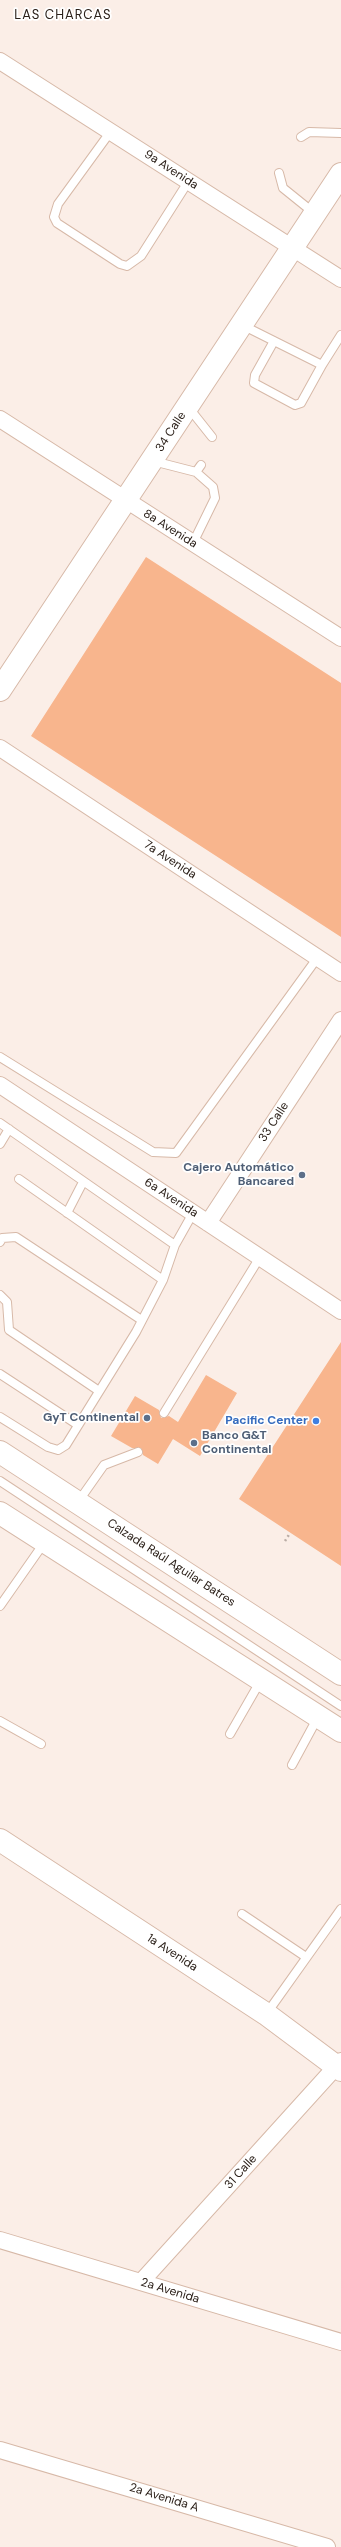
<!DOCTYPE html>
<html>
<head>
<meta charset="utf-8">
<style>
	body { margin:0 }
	canvas { display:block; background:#fbeee7 }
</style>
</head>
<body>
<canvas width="341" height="2547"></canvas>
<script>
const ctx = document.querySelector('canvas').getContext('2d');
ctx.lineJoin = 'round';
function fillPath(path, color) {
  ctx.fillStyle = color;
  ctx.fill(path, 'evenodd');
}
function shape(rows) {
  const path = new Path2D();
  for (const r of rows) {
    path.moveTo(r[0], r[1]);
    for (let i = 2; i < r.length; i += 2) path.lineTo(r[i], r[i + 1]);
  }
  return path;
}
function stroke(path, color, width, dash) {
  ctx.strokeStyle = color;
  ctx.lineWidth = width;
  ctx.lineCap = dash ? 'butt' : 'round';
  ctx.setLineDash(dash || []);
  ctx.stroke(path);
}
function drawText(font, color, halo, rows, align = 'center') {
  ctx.font = font + ' "DM Sans",sans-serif';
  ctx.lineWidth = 3.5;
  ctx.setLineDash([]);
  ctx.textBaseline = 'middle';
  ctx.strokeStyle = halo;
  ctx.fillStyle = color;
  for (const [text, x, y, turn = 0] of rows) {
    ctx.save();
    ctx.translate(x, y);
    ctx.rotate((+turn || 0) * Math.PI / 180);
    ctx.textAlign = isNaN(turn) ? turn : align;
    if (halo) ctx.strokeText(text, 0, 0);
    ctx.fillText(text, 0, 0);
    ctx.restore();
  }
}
fillPath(shape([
	[146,557,341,683,341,937,31,736],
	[341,1342,341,1566,239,1499],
	[206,1375,237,1393,200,1456,173,1439,158,1464,143,1455,141,1448,132,1448,111,1436,135,1396,159,1410,161,1418,169,1416,178,1422]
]), '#f8b58d');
const lane = shape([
	[111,131,58,204,54,217,57,223,120,264,127,266,141,256,188,182],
	[301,137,309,132,341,133],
	[279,173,283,188,314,213],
	[242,325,322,365,341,335],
	[274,341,255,375,254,383,295,405,301,403,322,365],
	[189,408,212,437],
	[153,461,196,472,201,465],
	[193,543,215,498,213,487,196,472],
	[0,1057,153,1152,176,1153,318,957],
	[0,1123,175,1245],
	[0,1144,9,1129],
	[19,1179,163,1280],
	[67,1213,83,1182],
	[0,1242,2,1238,16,1237,140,1319],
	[0,1295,7,1302,9,1330,99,1391],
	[0,1374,78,1425],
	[164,1413,260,1257],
	[0,1417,48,1447,58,1450,66,1445,136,1332,163,1280,175,1245,193,1213],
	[0,1481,341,1706],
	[78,1502,104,1465,138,1452],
	[0,1606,44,1543],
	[0,1721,41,1744],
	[230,1734,261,1680],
	[292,1765,318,1717],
	[242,1914,306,1957],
	[267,2013,341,1909]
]);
const street = shape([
	[0,61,341,279],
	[0,419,341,638],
	[0,748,341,973],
	[0,1085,341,1311],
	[208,1223,341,1020],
	[0,2240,341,2342],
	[141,2282,341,2061],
	[0,2450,327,2547]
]);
const secondary = shape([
	[0,1840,266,2014,341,2070]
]);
const primary = shape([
	[0,690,341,174]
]);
const highway = shape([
	[0,1452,341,1674],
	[0,1513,341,1731]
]);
stroke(lane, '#d7b9a8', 10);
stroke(street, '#d7b9a8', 18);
stroke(secondary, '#d7b9a8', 24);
stroke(primary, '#d7b9a8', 24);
stroke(highway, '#d7b9a8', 24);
stroke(shape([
	[285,1541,290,1533]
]), '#baada6', 2.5, [2, 3]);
stroke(lane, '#fff', 8);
stroke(street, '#fff', 16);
stroke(secondary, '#fff', 22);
stroke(primary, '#fff', 22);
stroke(highway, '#fff', 22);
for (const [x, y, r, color] of [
	[302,1175,4,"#5c6f8a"],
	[147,1418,4,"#5c6f8a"],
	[316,1421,4,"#3f7fe0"],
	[194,1443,4,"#5c6f8a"]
]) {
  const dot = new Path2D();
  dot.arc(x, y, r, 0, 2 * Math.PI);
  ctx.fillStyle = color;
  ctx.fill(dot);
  stroke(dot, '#fff', 1.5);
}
drawText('12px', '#2b2019', '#fff', [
	["9a Avenida",171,170,33],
	["34 Calle",171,432,-57],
	["8a Avenida",170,529,32],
	["7a Avenida",170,860,33],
	["33 Calle",274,1122,-57],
	["6a Avenida",171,1198,33],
	["Calzada Raúl Aguilar Batres",171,1563,33],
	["1a Avenida",172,1953,33],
	["31 Calle",241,2172,-48],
	["2a Avenida",170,2291,17],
	["2a Avenida A",164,2498,17]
]);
drawText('bold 12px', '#4e5e75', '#fff', [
	["Cajero Automático",294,1168],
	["Bancared",294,1182],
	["GyT Continental",139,1418],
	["Banco G&T",202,1436,"left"],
	["Continental",202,1450,"left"]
], 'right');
drawText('bold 12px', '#366cbe', '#fff', [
	["Pacific Center",308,1421]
], 'right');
ctx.letterSpacing = '1px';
drawText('13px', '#2b2019', '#fff', [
	["LAS CHARCAS",63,16]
]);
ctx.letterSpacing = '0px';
</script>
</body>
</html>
